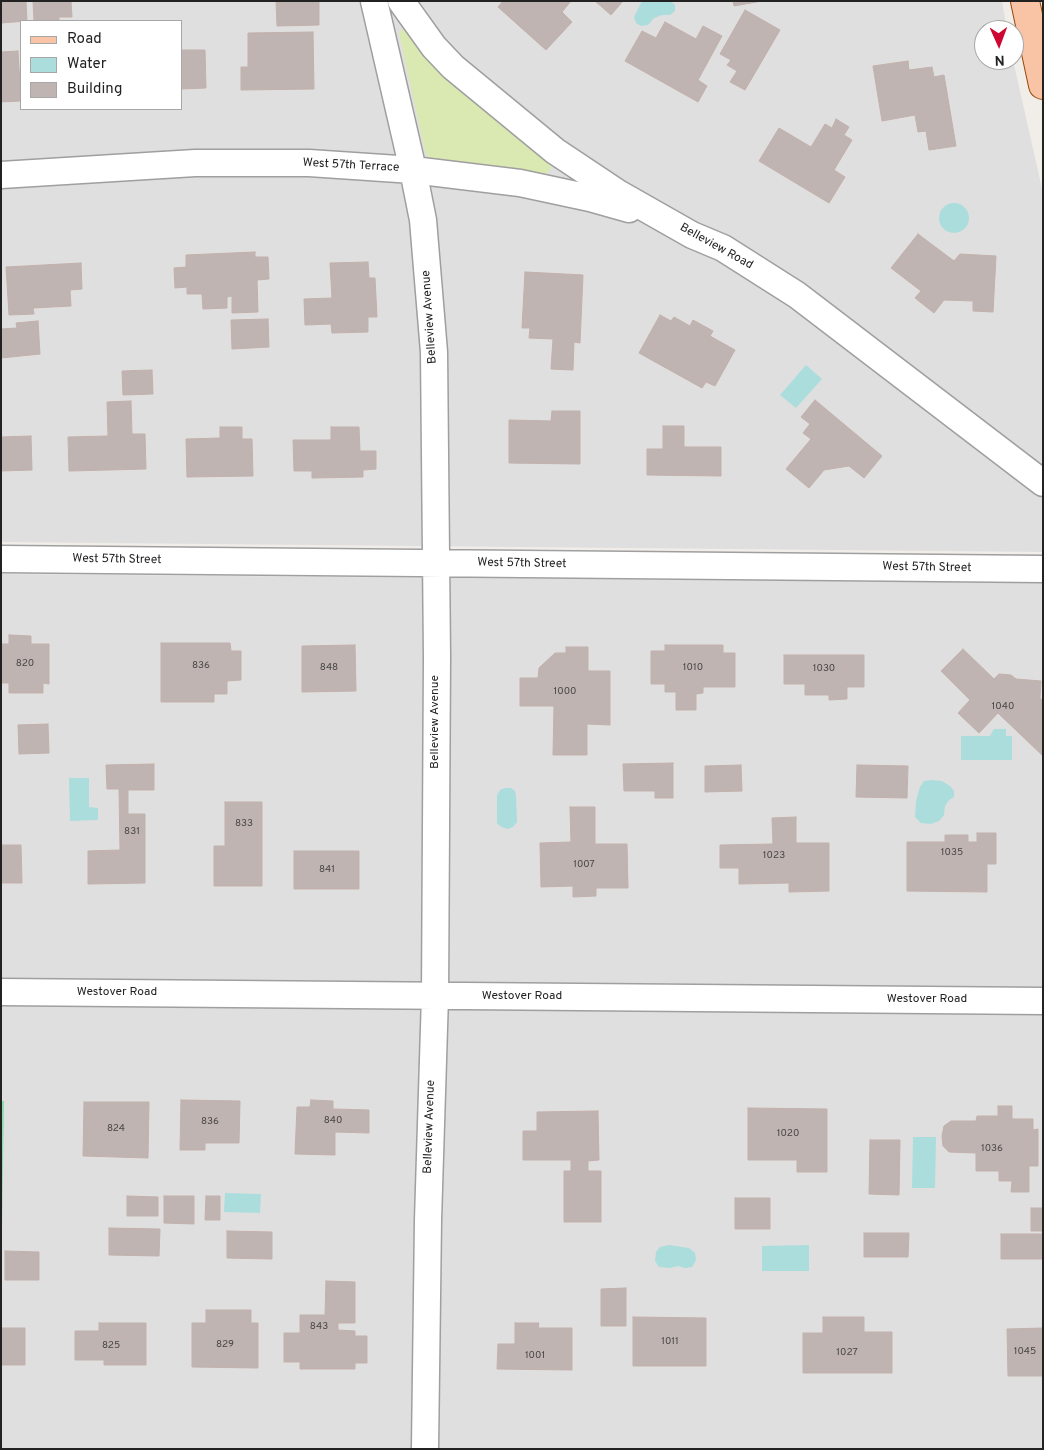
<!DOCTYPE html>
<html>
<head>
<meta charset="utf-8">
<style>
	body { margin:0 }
	#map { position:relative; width:1044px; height:1450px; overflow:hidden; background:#f1ede9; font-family:Overpass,sans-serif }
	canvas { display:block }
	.frame { position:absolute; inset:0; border:2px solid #222; pointer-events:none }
	.legend { position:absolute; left:20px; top:20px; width:162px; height:90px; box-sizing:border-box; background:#fff; border:1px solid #a7a7a7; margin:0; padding:6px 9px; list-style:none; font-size:15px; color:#222 }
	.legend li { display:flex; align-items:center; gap:10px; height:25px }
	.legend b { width:25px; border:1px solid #a7a7a7 }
	.north { position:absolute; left:974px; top:20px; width:50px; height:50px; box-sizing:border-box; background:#fff; border:1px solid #a7a7a7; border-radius:50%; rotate:178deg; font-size:14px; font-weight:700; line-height:20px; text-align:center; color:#222 }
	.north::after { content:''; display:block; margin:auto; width:18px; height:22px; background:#cd0731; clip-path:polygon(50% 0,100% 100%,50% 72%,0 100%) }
</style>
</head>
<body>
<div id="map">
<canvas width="1044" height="1450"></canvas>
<div class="frame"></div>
<ul class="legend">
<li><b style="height:6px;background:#f9c3a6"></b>Road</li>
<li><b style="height:14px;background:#abdddd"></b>Water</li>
<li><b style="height:14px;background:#bfb4b2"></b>Building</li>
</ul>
<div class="north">N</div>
</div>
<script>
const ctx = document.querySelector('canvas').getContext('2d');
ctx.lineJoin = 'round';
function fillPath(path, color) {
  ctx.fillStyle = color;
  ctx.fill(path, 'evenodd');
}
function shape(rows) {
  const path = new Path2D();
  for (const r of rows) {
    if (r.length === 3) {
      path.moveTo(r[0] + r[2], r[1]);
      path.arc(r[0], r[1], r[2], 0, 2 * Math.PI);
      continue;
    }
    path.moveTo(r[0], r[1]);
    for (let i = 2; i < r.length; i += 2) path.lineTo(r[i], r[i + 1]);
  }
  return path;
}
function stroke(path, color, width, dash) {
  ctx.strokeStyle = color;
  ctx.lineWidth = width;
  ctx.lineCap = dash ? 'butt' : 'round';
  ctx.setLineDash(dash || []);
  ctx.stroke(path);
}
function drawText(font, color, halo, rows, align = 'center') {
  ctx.font = font + ' Overpass,sans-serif';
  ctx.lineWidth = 5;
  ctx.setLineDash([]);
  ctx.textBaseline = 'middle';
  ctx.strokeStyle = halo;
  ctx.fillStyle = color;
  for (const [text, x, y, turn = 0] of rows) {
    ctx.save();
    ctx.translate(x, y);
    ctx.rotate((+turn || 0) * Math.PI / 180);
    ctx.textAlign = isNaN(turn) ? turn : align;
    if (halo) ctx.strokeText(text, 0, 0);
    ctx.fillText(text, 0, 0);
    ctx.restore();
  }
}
fillPath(shape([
	[1,1,1002,1,1007,30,984,30,984,60,1013,60,1043,193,1043,552,1,542],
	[21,21,181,21,181,109,21,109],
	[1,574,1043,583,1043,1449,1,1449]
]), '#e0dfdf');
fillPath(shape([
	[404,28,410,30,551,160,551,169,543,176,429,159,425,151,399,33]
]), '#d9e9b1');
fillPath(shape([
	[1,1101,4,1101,2,1231,1,1231]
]), '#8addab');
fillPath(shape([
	[642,1,671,1,675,5,675,11,670,15,662,15,654,18,648,25,641,26,636,23,634,17],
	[954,218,15],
	[806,365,822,379,796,408,780,395],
	[994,729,1006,729,1006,736,1012,736,1012,760,961,760,961,736,990,736],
	[69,778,89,778,89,807,98,808,98,820,70,821],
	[932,780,942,781,950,786,954,791,954,797,949,800,945,806,944,815,939,821,931,824,921,823,915,817,916,801,920,787,924,781],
	[505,788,511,788,515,791,516,796,517,822,513,827,508,829,501,827,497,823,497,795,500,790],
	[913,1137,936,1137,935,1188,912,1188],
	[225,1193,261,1194,260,1213,224,1212],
	[669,1245,689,1248,695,1253,696,1260,692,1267,685,1268,678,1266,670,1268,659,1267,655,1261,656,1252,660,1247],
	[809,1245,809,1271,762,1271,762,1246]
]), '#abdddd');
const building = shape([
	[26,1,27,21,1,23,1,2,26,1],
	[33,1,71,1,72,17,59,17,59,21,34,21,33,1],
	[276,1,319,1,319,25,277,26,276,1],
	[503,1,571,1,562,12,572,22,546,50,498,7,503,1],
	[595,1,623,1,611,15,595,1],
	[733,1,762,1,734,6,733,1],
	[745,10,780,30,745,90,730,82,737,71,727,65,731,60,720,54,745,10],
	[665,22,696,39,703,26,722,36,698,80,707,86,698,102,625,61,642,31,656,38,665,22],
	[313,32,314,89,241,90,241,67,248,67,248,33,313,32],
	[181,50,205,50,206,88,181,89,181,50],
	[18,51,21,101,1,102,1,52,18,51],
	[908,61,909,70,932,67,934,77,944,75,956,146,929,150,926,131,918,132,915,115,882,121,873,66,908,61],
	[836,119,849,127,844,135,852,140,834,170,845,177,829,203,759,161,779,128,811,147,825,124,832,128,836,119],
	[918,234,954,261,960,254,996,256,993,312,973,311,973,301,944,300,934,313,915,298,921,291,891,268,918,234],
	[255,252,255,257,268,257,269,279,257,280,258,312,232,313,232,296,227,297,227,308,203,309,202,294,187,294,187,287,175,288,174,268,186,267,186,255,255,252],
	[368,262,369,278,375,278,377,317,368,317,368,332,332,333,331,324,305,325,304,299,332,298,330,263,368,262],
	[81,263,82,289,70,290,71,306,33,308,34,314,9,315,6,267,81,263],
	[525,272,583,275,580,343,574,342,573,370,551,369,553,339,529,338,530,328,522,328,525,272],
	[660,315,671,321,674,317,690,326,693,320,713,331,710,336,735,350,715,386,706,382,702,388,639,353,660,315],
	[268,319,269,347,232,349,231,320,268,319],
	[38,321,40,354,1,358,1,329,17,328,16,323,38,321],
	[152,370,153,394,123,395,122,371,152,370],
	[815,400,882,456,864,478,849,466,824,470,809,488,786,469,811,439,803,433,810,424,801,417,815,400],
	[131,401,132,434,145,434,146,469,69,471,68,437,108,436,107,402,131,401],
	[552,411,580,411,580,464,509,463,509,420,551,421,552,411],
	[663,426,684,426,684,447,721,447,721,476,647,475,647,449,663,449,663,426],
	[220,427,242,427,242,439,252,439,253,476,187,477,186,439,220,438,220,427],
	[331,427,359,427,360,451,376,451,376,469,363,470,363,477,312,478,312,471,294,471,293,440,331,440,331,427],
	[31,436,32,470,1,471,1,437,31,436],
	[9,635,31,636,31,644,49,644,49,684,43,683,43,693,9,693,9,683,1,683,1,644,9,644,9,635],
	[161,643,230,643,231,651,241,651,241,680,227,681,227,694,214,694,214,702,161,702,161,643],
	[355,645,356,691,302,692,302,646,355,645],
	[665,645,723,645,723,653,735,653,735,687,703,687,703,693,696,694,696,710,676,710,676,692,665,692,665,684,651,684,651,651,665,651,665,645],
	[566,647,588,647,588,671,610,671,610,725,587,724,587,755,553,755,554,706,520,706,520,678,538,678,539,668,555,653,566,653,566,647],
	[963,649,994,679,999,674,1011,675,1016,679,1041,681,1040,698,1043,701,1043,756,998,713,979,733,958,713,970,700,941,671,963,649],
	[784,655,864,655,864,687,847,687,847,699,829,700,829,695,805,695,805,684,784,684,784,655],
	[48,724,49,753,19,754,18,725,48,724],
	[673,763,673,798,655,798,655,791,624,791,623,764,673,763],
	[154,764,154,790,128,790,128,814,145,814,145,883,88,884,88,851,120,850,119,789,107,789,106,765,154,764],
	[741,765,742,791,705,792,705,766,741,765],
	[857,765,908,766,907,798,856,797,857,765],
	[225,802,262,802,262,886,214,886,214,846,225,846,225,802],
	[570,807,595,807,595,844,627,844,628,888,596,888,596,896,573,897,573,886,541,887,540,843,571,842,570,807],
	[796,817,796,843,829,843,829,891,789,892,789,883,739,884,739,868,720,868,720,845,773,844,772,818,796,817],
	[977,833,996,833,996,864,987,864,987,892,907,891,907,842,945,842,945,835,968,835,968,842,977,842,977,833],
	[1,845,21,845,22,883,1,883,1,845],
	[294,851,359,851,359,889,294,889,294,851],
	[181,1100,240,1101,239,1143,205,1143,205,1150,180,1150,181,1100],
	[311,1100,333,1101,333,1109,369,1110,369,1133,335,1132,335,1155,295,1154,297,1107,310,1107,311,1100],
	[84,1102,149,1102,148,1158,83,1156,84,1102],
	[998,1106,1012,1106,1012,1119,1033,1119,1033,1130,1038,1129,1038,1166,1029,1166,1029,1192,1011,1192,1012,1181,999,1181,999,1171,976,1171,976,1153,949,1152,943,1146,942,1136,944,1126,951,1121,976,1121,977,1116,998,1116,998,1106],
	[748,1108,827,1109,827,1172,797,1172,797,1160,748,1160,748,1108],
	[598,1111,599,1160,588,1161,588,1171,601,1171,601,1222,564,1222,564,1171,571,1171,571,1160,523,1160,523,1131,537,1131,537,1112,598,1111],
	[870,1140,900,1140,899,1195,869,1194,870,1140],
	[127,1196,158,1197,158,1216,127,1216,127,1196],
	[164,1196,194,1196,194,1224,164,1223,164,1196],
	[206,1196,220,1196,220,1220,205,1220,206,1196],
	[735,1198,770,1198,770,1229,735,1229,735,1198],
	[1031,1208,1043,1208,1043,1231,1031,1231,1031,1208],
	[109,1228,160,1229,159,1256,109,1255,109,1228],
	[227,1231,272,1232,272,1259,227,1258,227,1231],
	[864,1233,909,1233,908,1257,864,1257,864,1233],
	[1001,1234,1043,1234,1043,1259,1001,1259,1001,1234],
	[5,1251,39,1252,39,1280,5,1280,5,1251],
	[326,1281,355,1282,355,1323,338,1323,338,1330,355,1331,355,1336,367,1336,367,1363,355,1363,355,1369,300,1369,300,1362,284,1362,284,1333,300,1333,300,1315,325,1315,326,1281],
	[626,1288,626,1326,601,1326,601,1289,626,1288],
	[206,1310,251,1310,251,1323,258,1323,258,1368,192,1367,192,1323,206,1323,206,1310],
	[633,1317,706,1318,706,1366,633,1366,633,1317],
	[823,1317,864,1317,864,1332,892,1332,892,1373,803,1373,803,1333,823,1333,823,1317],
	[99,1323,146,1323,146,1365,104,1365,104,1360,75,1360,75,1331,99,1331,99,1323],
	[515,1323,539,1323,538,1328,572,1328,572,1370,497,1369,498,1344,515,1344,515,1323],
	[1,1328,25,1328,25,1365,1,1365,1,1328],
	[1043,1328,1043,1376,1008,1376,1007,1329,1043,1328]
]);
fillPath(building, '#bfb4b2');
stroke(building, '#c3b1ab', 1);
const street = shape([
	[374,1,413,170,423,220,434,352,437,657,435,996,428,1220,425,1449],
	[401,1,434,47,453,67,555,151,618,193,692,235,723,248,797,295,1043,483],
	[1,175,195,163,309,163,413,170,520,183,590,198,629,209],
	[1,559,1043,569],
	[1,992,1043,1001]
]);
const primary = shape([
	[1025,1,1043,85]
]);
stroke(street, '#9f9f9f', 29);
stroke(primary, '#9a4905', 30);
stroke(street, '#fff', 26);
stroke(primary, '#f9c3a6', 28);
drawText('10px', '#494646', null, [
	["820",25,664],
	["836",201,666],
	["848",329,668],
	["1010",693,668],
	["1030",824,669],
	["1000",565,692],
	["1040",1003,707],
	["833",244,824],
	["831",132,832],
	["1035",952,853],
	["1023",774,856],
	["1007",584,865],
	["841",327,870],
	["840",333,1121],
	["836",210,1122],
	["824",116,1129],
	["1020",788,1134],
	["1036",992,1149],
	["843",319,1327],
	["1011",670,1342],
	["829",225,1345],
	["825",111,1346],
	["1045",1025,1352],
	["1027",847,1353],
	["1001",535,1356]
]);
drawText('12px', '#222', '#fff', [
	["West 57th Terrace",351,166,3],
	["Belleview Road",716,247,29],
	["Belleview Avenue",430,317,-94],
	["West 57th Street",117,560,1],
	["West 57th Street",522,564,1],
	["West 57th Street",927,568,1],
	["Belleview Avenue",436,722,-90],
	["Westover Road",117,993],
	["Westover Road",522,997],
	["Westover Road",927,1000],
	["Belleview Avenue",430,1127,-88]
]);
</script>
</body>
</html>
